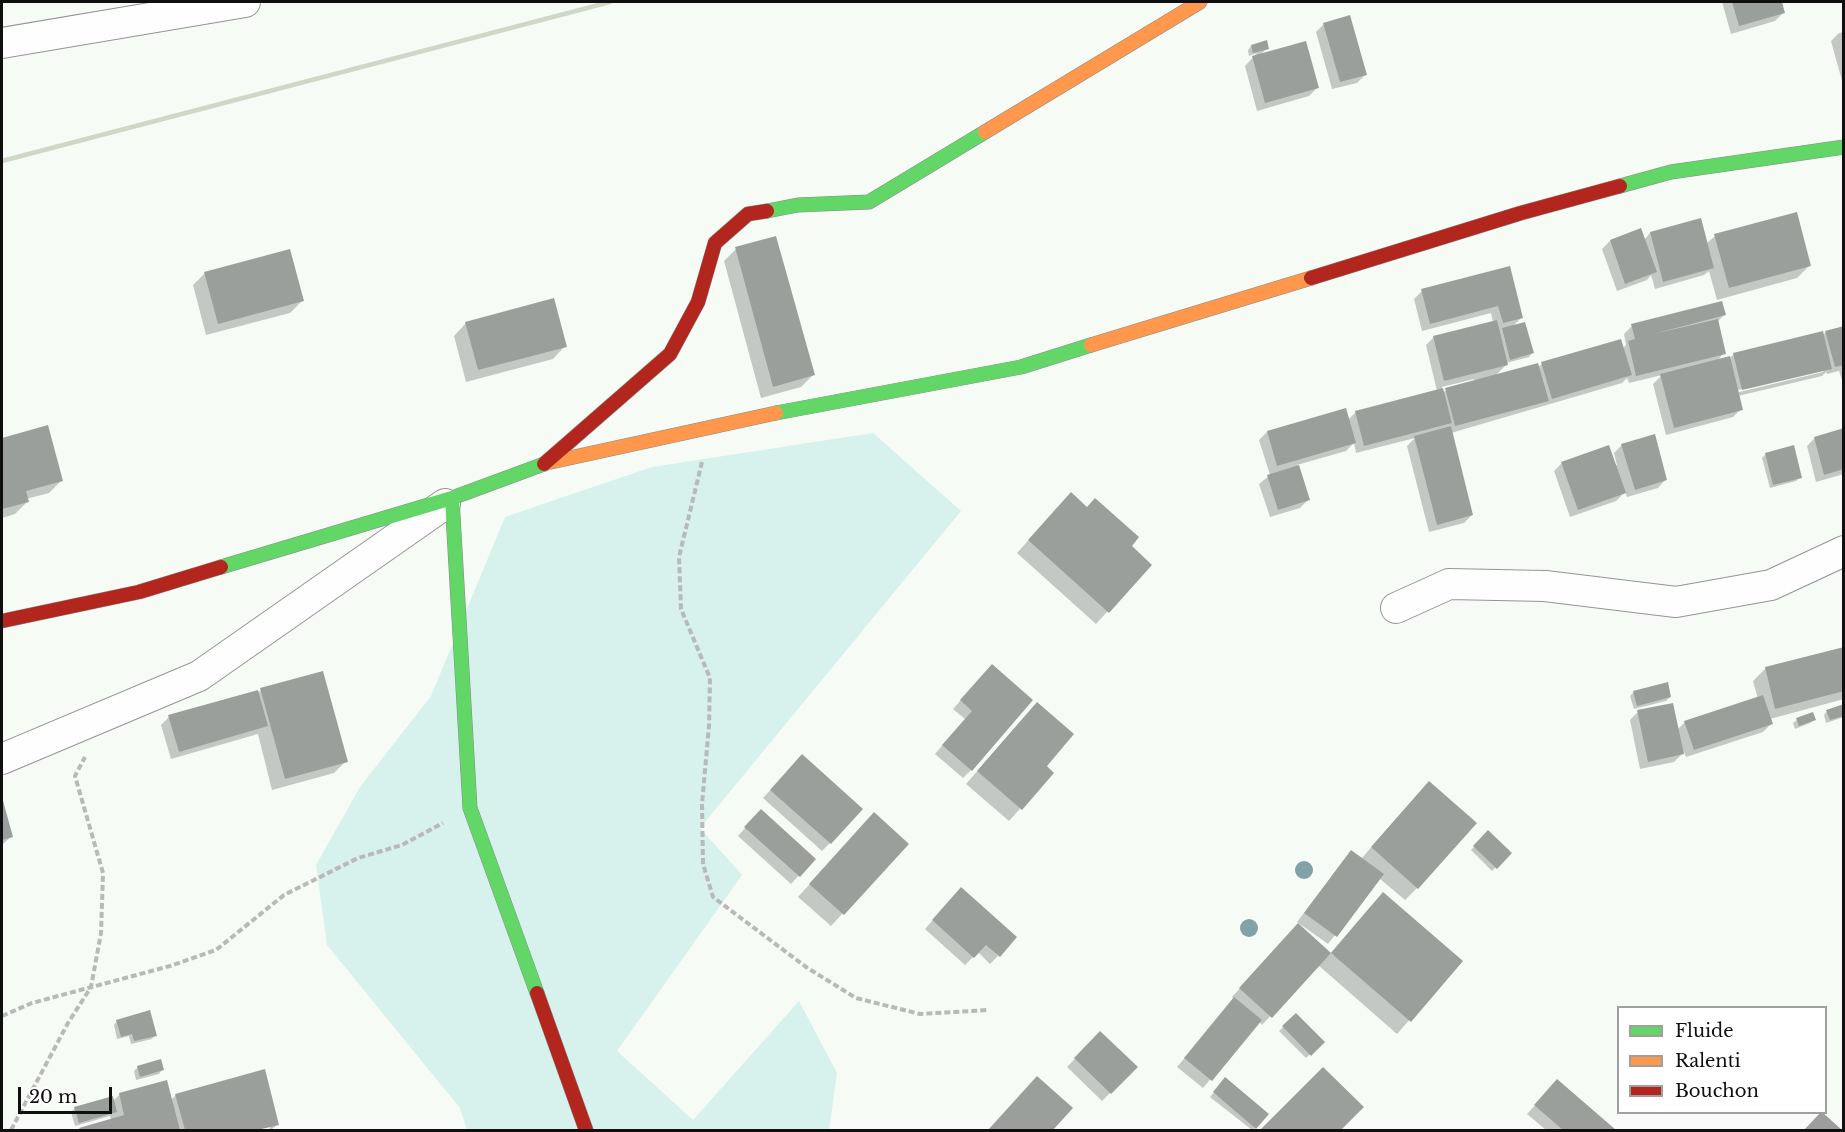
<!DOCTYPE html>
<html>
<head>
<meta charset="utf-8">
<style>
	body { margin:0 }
	#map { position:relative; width:1845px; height:1132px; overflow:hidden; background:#f6fbf6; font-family:"Libre Baskerville",serif }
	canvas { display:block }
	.frame { position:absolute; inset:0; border:3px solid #0f0f0f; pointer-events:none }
	.legend { position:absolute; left:1617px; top:1006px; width:210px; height:108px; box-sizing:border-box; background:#fff; border:2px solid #9f9f9f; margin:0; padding:8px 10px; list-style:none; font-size:18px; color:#0f0f0f }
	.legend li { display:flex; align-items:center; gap:12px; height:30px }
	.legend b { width:30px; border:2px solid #9f9f9f }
	.scale { position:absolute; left:18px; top:1087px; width:94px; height:27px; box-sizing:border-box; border:3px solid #0f0f0f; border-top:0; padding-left:8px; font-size:18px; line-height:21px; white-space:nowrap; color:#0f0f0f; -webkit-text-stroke:4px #fff; paint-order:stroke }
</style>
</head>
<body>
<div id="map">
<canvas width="1845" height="1132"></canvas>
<div class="frame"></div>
<ul class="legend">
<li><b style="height:8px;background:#63d668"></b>Fluide</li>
<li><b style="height:8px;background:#ff974d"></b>Ralenti</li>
<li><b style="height:8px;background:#b3261e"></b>Bouchon</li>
</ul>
<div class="scale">20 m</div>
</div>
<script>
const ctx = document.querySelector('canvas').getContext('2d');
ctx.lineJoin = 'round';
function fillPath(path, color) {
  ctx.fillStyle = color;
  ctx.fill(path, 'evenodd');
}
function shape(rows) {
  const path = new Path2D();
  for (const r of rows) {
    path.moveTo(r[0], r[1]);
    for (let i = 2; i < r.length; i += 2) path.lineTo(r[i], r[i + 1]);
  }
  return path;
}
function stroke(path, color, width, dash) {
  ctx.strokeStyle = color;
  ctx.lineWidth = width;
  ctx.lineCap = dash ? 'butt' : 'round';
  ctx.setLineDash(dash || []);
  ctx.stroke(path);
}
fillPath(shape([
	[873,433,961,511,700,828,742,875,617,1051,693,1120,799,1001,837,1073,829,1130,467,1130,460,1108,327,945,316,865,360,787,431,696,505,517,652,467]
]), '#d7f1ec');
fillPath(shape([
	[1722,2,1780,2,1783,13,1775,21,1731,34],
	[1324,24,1365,75,1357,83,1332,89,1316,32],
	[1844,32,1844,88,1831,41,1839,33],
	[1266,42,1267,48,1260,56,1317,88,1309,96,1257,111,1245,66,1257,53,1249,56,1248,50,1251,46],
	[1700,220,1706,244,1715,236,1809,266,1797,278,1717,300,1709,271,1704,275,1655,289,1651,275,1647,280,1617,291,1602,249,1610,241,1644,240,1650,233],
	[736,249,813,375,801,387,761,398,724,261],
	[1509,268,1522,317,1512,327,1532,353,1529,357,1506,363,1506,365,1495,376,1538,367,1542,364,1620,341,1622,349,1626,345,1624,334,1632,326,1724,315,1717,322,1724,353,1717,361,1729,359,1734,354,1822,336,1825,333,1844,328,1844,380,1842,380,1839,371,1827,374,1826,372,1822,376,1738,396,1741,409,1733,417,1666,435,1653,384,1662,375,1629,383,1627,378,1622,383,1451,433,1472,515,1464,523,1429,532,1407,446,1415,438,1356,453,1354,443,1346,451,1297,465,1308,500,1300,508,1270,517,1259,484,1270,475,1259,440,1267,432,1348,420,1356,412,1437,391,1426,345,1434,337,1493,322,1491,313,1422,331,1414,299,1422,291],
	[1823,369,1823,372,1735,393,1734,391],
	[1474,379,1475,382,1446,390,1443,393,1442,387],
	[205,273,302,301,290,313,206,335,193,285],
	[466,323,565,346,553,359,466,382,454,336],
	[47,426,61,481,49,493,26,499,27,502,15,514,2,518,2,439],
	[1844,430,1844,474,1816,482,1807,446,1815,438],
	[1622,445,1666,479,1658,488,1627,497,1625,492,1616,501,1570,517,1554,471,1562,463,1617,465,1614,453],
	[1766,454,1800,477,1796,481,1770,488,1762,458],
	[1059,506,1150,565,1096,624,1017,553],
	[1844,648,1844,699,1770,719,1771,724,1763,732,1686,757,1684,752,1674,762,1640,769,1630,720,1638,712,1677,730,1685,722,1758,699,1753,681,1765,669],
	[984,674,971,770,963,778,935,754,965,719,953,709],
	[261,690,346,761,334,773,272,790,258,734,171,759,161,725,169,717,257,694],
	[1634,692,1670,697,1666,701,1634,709,1630,696],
	[1844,706,1844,717,1826,723,1824,715,1827,711],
	[1025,716,1045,766,1052,773,1009,821,966,784],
	[1797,720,1814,720,1810,723,1795,729,1793,723],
	[794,764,830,843,822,851,763,798],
	[1417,795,1474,823,1417,888,1405,900,1379,878,1328,944,1297,922,1344,860,1361,859],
	[2,800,12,836,2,845],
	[753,819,814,859,791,884,738,836],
	[862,826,907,844,831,926,798,897],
	[1488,832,1510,853,1492,871,1471,850],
	[953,897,998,956,990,964,978,952,965,965,925,929],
	[1371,906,1461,961,1397,1034,1318,965,1262,1025,1259,1021,1203,1088,1177,1067,1234,999,1232,997,1290,933,1330,954],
	[1296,1015,1323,1042,1306,1058,1279,1031],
	[117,1021,155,1035,152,1039,131,1044,129,1036,117,1039,114,1025],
	[1100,1033,1136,1067,1102,1101,1067,1067],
	[138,1067,162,1070,159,1074,136,1080,134,1071],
	[1323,1069,1362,1107,1339,1130,1262,1130],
	[1557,1081,1613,1130,1546,1130,1527,1114],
	[1222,1083,1255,1128,1252,1130,1210,1097],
	[1029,1086,1071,1108,1051,1130,989,1130],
	[120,1094,171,1100,176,1095,278,1124,271,1130,263,1130,270,1129,270,1125,251,1130,78,1130,111,1121,110,1116,75,1126,71,1112,75,1108,113,1101]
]), '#0003');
fillPath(shape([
	[1732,2,1782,2,1785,13,1739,26],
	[1350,15,1367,75,1340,82,1323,23],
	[1267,40,1269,49,1253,53,1251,45],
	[1306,41,1319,88,1265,103,1252,56],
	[1797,212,1811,266,1729,288,1714,234],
	[1701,218,1714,268,1663,282,1650,232],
	[1641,228,1657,272,1625,284,1610,240],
	[776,236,815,375,773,387,735,247],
	[290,249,304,301,218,324,204,272],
	[1510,266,1523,318,1503,323,1498,306,1430,324,1421,289],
	[554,298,567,347,478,370,465,322],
	[1722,301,1726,315,1653,334,1718,319,1726,354,1636,376,1628,341,1635,339,1631,324],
	[1497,320,1508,365,1444,381,1433,336],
	[1525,322,1534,353,1510,360,1502,328],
	[1844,326,1844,365,1835,367,1825,331],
	[1823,331,1832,369,1742,390,1733,353],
	[1621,339,1632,375,1552,399,1541,362],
	[1730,356,1743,410,1674,428,1660,374],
	[1538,363,1549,401,1455,426,1445,388],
	[1443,388,1452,423,1364,446,1355,411],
	[1346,408,1356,443,1277,466,1267,431],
	[48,425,63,481,26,491,29,502,2,509,2,438],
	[1451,426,1473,515,1437,525,1414,436],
	[1844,428,1844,469,1824,475,1814,437],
	[1655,434,1667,480,1635,490,1621,444],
	[1609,445,1626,493,1578,510,1561,462],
	[1794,445,1802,478,1773,485,1765,453],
	[1299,465,1310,500,1278,510,1267,475],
	[1071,492,1087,507,1095,498,1139,537,1132,546,1152,565,1109,613,1028,540],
	[1844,647,1844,691,1775,709,1765,667],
	[992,664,1033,700,972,771,942,745,972,711,960,700],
	[323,671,348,762,285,779,260,688],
	[1668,682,1671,697,1637,706,1633,691],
	[258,690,268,726,179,752,168,715],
	[1763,695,1773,724,1694,750,1684,721],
	[1037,702,1074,734,1047,766,1054,773,1022,810,977,771],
	[1673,703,1684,754,1648,762,1637,710],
	[1844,704,1844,716,1830,720,1826,710],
	[1813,712,1816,720,1799,726,1796,718],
	[802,754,863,809,831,844,770,790],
	[1429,781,1477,823,1418,889,1371,847],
	[2,797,13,837,2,840],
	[761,809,816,859,800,877,744,827],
	[874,812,909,844,844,915,809,884],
	[1488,830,1512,853,1497,869,1473,846],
	[1351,850,1384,874,1337,937,1304,913],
	[961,887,1017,937,1000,957,986,945,974,958,932,920],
	[1383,892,1463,961,1411,1022,1331,953],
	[1298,923,1331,953,1272,1018,1239,988],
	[1234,997,1262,1020,1212,1081,1184,1058],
	[150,1010,157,1036,134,1041,132,1034,121,1037,116,1020],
	[1296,1013,1325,1042,1311,1056,1282,1026],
	[1100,1031,1138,1067,1111,1094,1074,1058],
	[161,1059,164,1070,140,1077,137,1066],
	[1323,1067,1364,1107,1341,1130,1260,1130],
	[265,1069,279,1125,257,1130,185,1130,175,1094],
	[1037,1076,1073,1108,1053,1130,988,1130],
	[1225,1077,1269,1114,1256,1129,1213,1092],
	[1557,1079,1616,1130,1563,1130,1534,1105],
	[167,1080,180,1130,80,1130,79,1128,124,1115,119,1093],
	[113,1096,117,1112,79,1123,74,1107],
	[1821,1112,1822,1112,1842,1130,1804,1130]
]), '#9b9f9b');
const street = shape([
	[2,43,245,2],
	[1396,608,1449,584,1545,586,1676,602,1771,585,1844,551],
	[2,759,199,676,445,504]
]);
const fast = shape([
	[1620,186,1671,172,1844,147],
	[767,211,798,205,869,202,985,132],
	[776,413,1021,367,1091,345],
	[452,498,470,808,537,993],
	[221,567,452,498,544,464]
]);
const slow = shape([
	[985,132,1200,2],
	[1091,345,1311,278],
	[551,462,776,413]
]);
const jam = shape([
	[1311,278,1521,213,1620,186],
	[544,464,670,354,698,302,715,243,748,214,767,211],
	[2,621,139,592,221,567],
	[537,993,586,1130]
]);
stroke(street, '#939593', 32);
stroke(fast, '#8a8c8a', 15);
stroke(slow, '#8a8c8a', 15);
stroke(jam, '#8a8c8a', 15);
stroke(shape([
	[702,462,679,557,681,609,710,678,709,726,702,804,703,864,713,897,806,967,856,998,920,1014,988,1010],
	[2,1016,32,1003,170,966,216,950,284,895,358,858,402,845,443,823],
	[11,1130,68,1023,91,987,101,933,103,873,75,776,85,757]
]), '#b8b9b8', 4, [6, 3]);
stroke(street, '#fefefe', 30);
stroke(fast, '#63d668', 14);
stroke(slow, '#ff974d', 14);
stroke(jam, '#b3261e', 14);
stroke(shape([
	[2,161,610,2]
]), '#d1d7c6', 4.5);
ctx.fillStyle = '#81a2a6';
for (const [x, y] of [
	[1304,870],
	[1249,928]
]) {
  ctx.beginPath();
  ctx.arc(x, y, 9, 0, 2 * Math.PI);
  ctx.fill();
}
</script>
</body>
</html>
